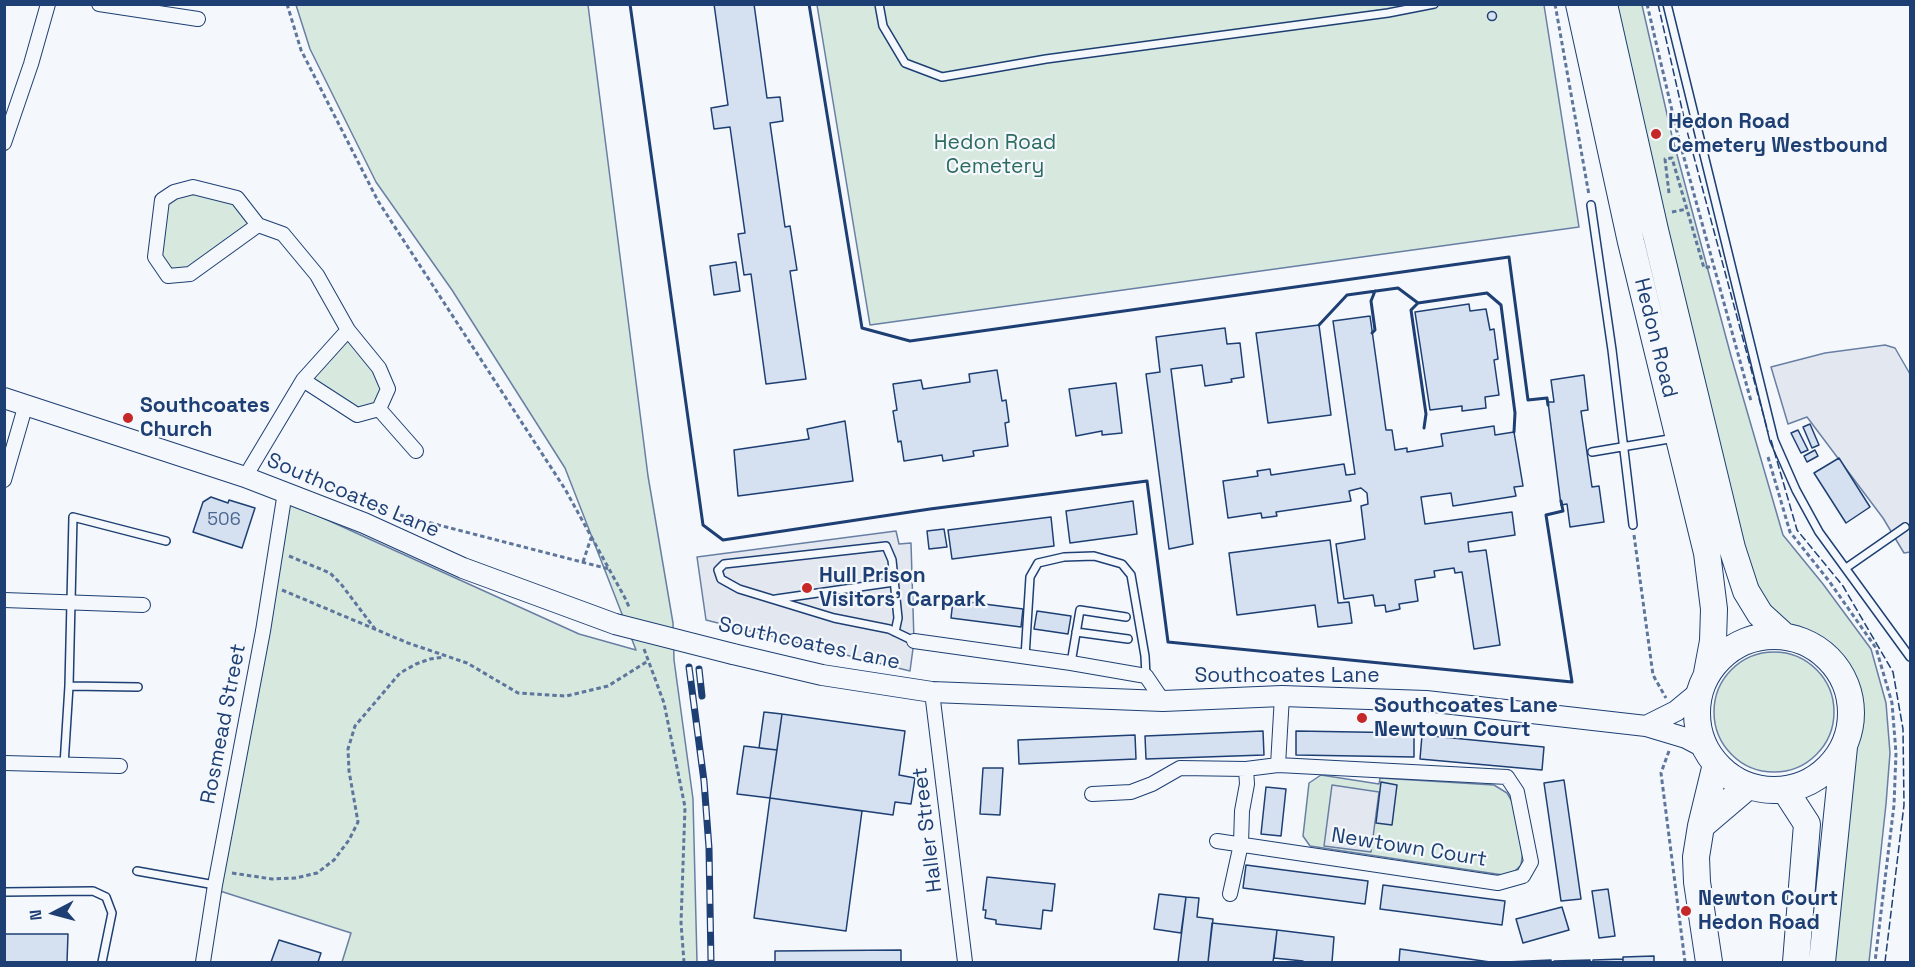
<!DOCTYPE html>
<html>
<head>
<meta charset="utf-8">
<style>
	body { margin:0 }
	#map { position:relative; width:1915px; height:967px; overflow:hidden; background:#f4f7fb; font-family:"Space Grotesk",sans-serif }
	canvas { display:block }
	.frame { position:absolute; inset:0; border:6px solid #1d3f73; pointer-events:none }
	.north { position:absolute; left:24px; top:883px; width:60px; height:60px; -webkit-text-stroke:4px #f4f7fb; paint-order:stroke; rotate:264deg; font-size:16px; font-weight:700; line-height:24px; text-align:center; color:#1d3f73 }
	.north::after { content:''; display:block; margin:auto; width:21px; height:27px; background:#1d3f73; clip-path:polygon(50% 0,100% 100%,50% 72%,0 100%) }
</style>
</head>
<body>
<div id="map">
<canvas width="1915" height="967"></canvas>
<div class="frame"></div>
<div class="north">N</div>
</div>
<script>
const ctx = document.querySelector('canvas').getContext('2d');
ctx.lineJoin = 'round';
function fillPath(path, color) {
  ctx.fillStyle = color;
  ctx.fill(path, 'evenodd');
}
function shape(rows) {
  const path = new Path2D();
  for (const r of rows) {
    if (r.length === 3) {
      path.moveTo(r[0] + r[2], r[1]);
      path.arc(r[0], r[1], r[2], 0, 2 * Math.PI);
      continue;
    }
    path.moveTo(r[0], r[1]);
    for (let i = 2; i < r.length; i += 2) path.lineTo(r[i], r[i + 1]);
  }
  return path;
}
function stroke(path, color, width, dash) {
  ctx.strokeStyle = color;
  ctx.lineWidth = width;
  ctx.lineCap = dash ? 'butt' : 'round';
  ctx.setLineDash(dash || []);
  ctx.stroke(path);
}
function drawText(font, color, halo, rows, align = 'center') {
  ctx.font = font + ' "Space Grotesk",sans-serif';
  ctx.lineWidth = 4.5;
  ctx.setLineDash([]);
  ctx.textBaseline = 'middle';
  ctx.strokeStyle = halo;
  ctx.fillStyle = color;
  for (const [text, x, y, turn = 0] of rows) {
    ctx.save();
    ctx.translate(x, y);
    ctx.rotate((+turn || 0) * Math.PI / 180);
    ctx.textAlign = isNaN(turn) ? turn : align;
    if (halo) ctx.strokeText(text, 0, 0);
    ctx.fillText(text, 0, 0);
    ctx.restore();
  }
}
const green = shape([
	[296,5,588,5,648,476,673,623,674,660,693,799,697,962,342,962,351,933,220,891,268,641,290,503,579,634,636,650,565,468,452,290,376,182,310,49,296,5],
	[817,5,1544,5,1579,227,870,325,817,5],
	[1610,5,1642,5,1672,136,1731,356,1783,535,1823,584,1871,649,1886,703,1890,753,1886,804,1869,962,1831,962,1861,701,1843,661,1819,635,1788,624,1752,595,1610,5],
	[174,192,237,198,258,225,190,274,168,276,155,257,162,200,174,192],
	[348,330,388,389,379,409,357,415,303,380,348,330],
	[1774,712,60],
	[1321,775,1379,784,1380,778,1494,785,1507,793,1513,803,1523,850,1521,865,1514,872,1503,875,1310,846,1303,836,1309,783,1321,775]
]);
fillPath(green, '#d7e8df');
stroke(green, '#687fa3', 1.5);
const parking = shape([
	[1885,345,1895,348,1910,374,1910,552,1904,553,1883,518,1807,417,1788,424,1771,367,1825,353,1885,345],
	[896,531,899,544,911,543,914,641,910,671,706,620,697,557,896,531],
	[1332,785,1379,792,1371,852,1324,846,1332,785]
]);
fillPath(parking, '#e3e8f0');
stroke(parking, '#687fa3', 1.5);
const building = shape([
	[714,4,754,4,767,98,780,97,783,121,770,123,785,227,790,226,797,270,790,271,806,379,766,384,751,274,744,275,738,234,745,233,730,127,714,129,711,108,728,105,714,4],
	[1492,16,4.5],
	[736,262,740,291,714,295,710,266,736,262],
	[1469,304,1470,311,1486,309,1490,330,1494,329,1498,359,1494,360,1499,395,1485,397,1486,408,1462,411,1462,406,1430,410,1415,312,1469,304],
	[1370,316,1386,430,1392,430,1395,450,1407,448,1407,452,1443,446,1441,434,1494,426,1495,435,1514,432,1523,486,1514,487,1516,496,1453,506,1451,493,1421,497,1425,524,1512,512,1515,535,1468,542,1469,552,1486,550,1500,645,1474,649,1462,572,1455,573,1454,568,1434,571,1435,577,1415,580,1418,601,1399,604,1400,609,1386,612,1385,605,1375,606,1373,595,1344,599,1336,544,1365,539,1361,506,1368,504,1367,493,1361,488,1349,491,1351,501,1276,512,1277,516,1262,518,1261,513,1228,518,1223,481,1258,476,1257,471,1270,469,1271,475,1344,464,1346,475,1355,474,1333,321,1370,316],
	[1319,325,1331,415,1268,423,1256,333,1319,325],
	[1225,328,1227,344,1240,343,1244,377,1231,379,1232,382,1205,386,1202,365,1171,369,1193,544,1169,549,1146,374,1160,372,1156,337,1225,328],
	[997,370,1002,401,1006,400,1009,422,1005,423,1008,446,973,451,974,456,943,461,942,455,904,461,901,441,898,442,893,411,897,410,893,384,921,380,923,389,970,382,969,374,997,370],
	[1584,375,1588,410,1581,411,1592,487,1599,486,1604,522,1570,527,1567,504,1561,505,1548,402,1554,402,1551,380,1584,375],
	[1116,383,1122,433,1102,435,1102,431,1076,436,1069,389,1116,383],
	[845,421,853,481,738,496,734,450,809,439,807,429,845,421],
	[1810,424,1819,445,1812,448,1803,427,1810,424],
	[1798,430,1808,450,1801,453,1791,433,1798,430],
	[1815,450,1818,456,1807,462,1804,456,1815,450],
	[1839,458,1870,507,1846,523,1814,473,1839,458],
	[211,497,228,503,229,500,255,508,242,548,193,532,203,502,211,497],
	[1133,501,1137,534,1070,543,1066,511,1133,501],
	[1051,517,1054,546,952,559,948,530,1051,517],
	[944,529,947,547,929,549,927,531,944,529],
	[1330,540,1338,603,1349,602,1352,623,1318,627,1315,605,1237,615,1229,553,1330,540],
	[953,600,1023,609,1021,627,951,618,953,600],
	[1037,611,1071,616,1068,634,1034,629,1037,611],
	[764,712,782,714,777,750,759,748,764,712],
	[782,714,905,731,899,775,915,778,911,804,895,802,893,815,770,798,782,714],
	[1263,731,1264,755,1146,759,1145,736,1263,731],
	[1296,731,1414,733,1414,757,1296,755,1296,731],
	[1135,735,1136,759,1019,764,1018,740,1135,735],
	[1422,735,1544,747,1542,770,1420,759,1422,735],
	[744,746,777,750,770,798,737,794,744,746],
	[983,768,1003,768,1000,815,980,814,983,768],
	[1564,780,1581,899,1561,901,1544,783,1564,780],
	[1381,782,1397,785,1392,825,1376,823,1381,782],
	[1266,787,1286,789,1281,836,1261,834,1266,787],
	[770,798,862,811,846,931,754,918,770,798],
	[1246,865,1368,881,1365,904,1243,888,1246,865],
	[987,877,1055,884,1052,911,1043,910,1041,929,996,924,996,920,985,918,986,910,983,910,987,877],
	[1383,885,1505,901,1502,925,1380,909,1383,885],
	[1608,889,1615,936,1599,938,1592,891,1608,889],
	[1159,894,1186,897,1181,933,1154,929,1159,894],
	[1186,897,1199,898,1197,917,1213,919,1208,962,1178,962,1186,897],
	[1562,907,1569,930,1523,943,1516,919,1562,907],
	[1212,923,1277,930,1273,962,1208,962,1212,923],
	[1277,930,1334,937,1332,962,1303,962,1303,961,1274,958,1277,930],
	[4,934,68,934,67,962,4,962,4,934],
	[279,940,321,953,318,962,271,962,279,940],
	[1400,949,1490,962,1399,962,1400,949],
	[901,950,901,962,775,962,775,951,901,950],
	[1654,956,1654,962,1623,962,1623,957,1654,956],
	[1623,959,1623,962,1593,962,1593,960,1623,959],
	[1551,960,1551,962,1506,962,1551,960],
	[1590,960,1590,962,1554,962,1554,961,1590,960]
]);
fillPath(building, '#d5e0f0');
stroke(building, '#1d3f73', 1.5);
const lane = shape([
	[879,4,883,26,905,63,942,77,1046,59,1388,13,1434,4],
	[1667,4,1774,440,1796,490,1819,532,1910,657],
	[1591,205,1612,350,1633,525],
	[1592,452,1675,438],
	[1846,568,1905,527],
	[776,599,894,582],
	[895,632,898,618,892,560,886,546,724,564,718,570,721,579,739,589,834,618,889,629,914,641],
	[1076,632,1128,639],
	[1025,657,1030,577,1038,563,1064,557,1094,556,1122,564,1131,575,1145,656,1146,676],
	[1071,663,1080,610,1126,617],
	[69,686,138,687],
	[64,765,69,686,73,517,166,541],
	[137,871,215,885],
	[4,892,93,891,106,897,112,913,102,962]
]);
const street = shape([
	[99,4,198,19],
	[4,143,31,64,48,4],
	[303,380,357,415,379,409,388,389,379,368,348,330],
	[379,409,416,451],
	[245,477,303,380,348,330,317,275,283,234,258,225,190,274,168,276,155,257,162,200,174,192,193,187,237,198,258,225],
	[4,480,26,404],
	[4,600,143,605],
	[914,641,1071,663,1146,676,1163,701],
	[932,692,965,962],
	[4,763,120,766],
	[1278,765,1282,696],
	[1092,794,1131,792,1152,784,1180,768,1246,769,1278,765,1507,777,1517,792,1531,862,1523,876,1498,883,1217,841],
	[1230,894,1241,844,1242,811,1247,784,1246,769],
	[203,962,215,885,263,631,285,492]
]);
const secondary = shape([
	[4,398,245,477,364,523,463,568,615,624],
	[733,654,822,675,932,692,1163,701,1282,696,1426,701,1646,726,1686,738,1705,748],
	[1646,726,1676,711,1699,692]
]);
const highway = shape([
	[1579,4,1631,242,1707,553,1714,609,1713,641,1707,673],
	[1604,4,1655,230,1732,548,1746,591,1760,614,1783,635],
	[1774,713,77],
	[1785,790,1807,824,1796,962],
	[1701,826,1748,786],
	[1709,962,1697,882,1696,857,1701,826,1716,764],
	[1822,962,1844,747]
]);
stroke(lane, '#1d3f73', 10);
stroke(street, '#1d3f73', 16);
stroke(secondary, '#1d3f73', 22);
stroke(highway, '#1d3f73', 28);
stroke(shape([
	[287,4,301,50,378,201,565,489,625,598,630,609],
	[1555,4,1589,195],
	[1647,4,1678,136,1751,401],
	[1669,193,1665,159,1672,158,1704,268,1713,266],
	[1672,212,1687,209],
	[1768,457,1790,532,1829,581,1876,648,1892,703,1896,753,1894,805,1875,962],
	[394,519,400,515,609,569],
	[1634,535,1653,675,1666,698],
	[289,556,330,573,341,584,375,629],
	[583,562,591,538],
	[282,590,408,643,467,663,518,693,566,696,608,686,648,661],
	[644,649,664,703,685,807,681,923,684,962],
	[1669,751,1661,773,1685,962],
	[232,873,272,879,296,878,317,873,334,860,349,840,358,822,349,771,348,749,355,726,400,673,416,664,430,659,444,657]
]), '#5e769c', 3, [4.5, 3]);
stroke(lane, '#f4f7fb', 7);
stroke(street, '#f4f7fb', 14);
stroke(secondary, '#f4f7fb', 20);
stroke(highway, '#f4f7fb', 26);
const rail = shape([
	[689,667,704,781,709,848,711,962],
	[699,669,702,696]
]);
stroke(rail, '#1d3f73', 7);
stroke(rail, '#f4f7fb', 4.5, [14]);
const secondaryBridge = shape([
	[615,624,733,654]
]);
stroke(secondaryBridge, '#1d3f73', 22, []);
stroke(secondaryBridge, '#f4f7fb', 20);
stroke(shape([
	[1658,4,1687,131,1768,432],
	[1771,440,1797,530,1843,586,1893,672,1903,729,1904,805,1885,962]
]), '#1d3f73', 1.5, [8, 3]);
stroke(shape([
	[630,4,703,525,723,540,930,509,1147,481,1168,642,1572,682,1546,515,1563,511,1561,501],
	[809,4,862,328,910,341,1509,257,1528,400,1547,398,1548,405],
	[1319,325,1347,295,1398,288,1418,303],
	[1372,333,1375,330,1371,301,1375,291],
	[1424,428,1426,414,1411,310,1418,303,1487,293,1501,305,1515,413,1514,432]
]), '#1d3f73', 3);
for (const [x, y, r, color] of [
	[1656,134,6,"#c62828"],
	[128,418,6,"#c62828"],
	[807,588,6,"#c62828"],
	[1362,718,6,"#c62828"],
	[1686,911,6,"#c62828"]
]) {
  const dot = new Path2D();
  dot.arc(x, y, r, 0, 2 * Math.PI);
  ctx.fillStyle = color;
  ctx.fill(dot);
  stroke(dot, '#f4f7fb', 2);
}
drawText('18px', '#4b6792', null, [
	["506",224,520]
]);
drawText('bold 21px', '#1d3f73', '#f4f7fb', [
	["Hedon Road",1668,122],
	["Cemetery Westbound",1668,146],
	["Southcoates",140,406],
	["Church",140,430],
	["Hull Prison",819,576],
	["Visitors' Carpark",819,600],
	["Southcoates Lane",1374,706],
	["Newtown Court",1374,730],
	["Newton Court",1698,899],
	["Hedon Road",1698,923]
], 'left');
drawText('21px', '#2c6c60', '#f4f7fb', [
	["Hedon Road",995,143],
	["Cemetery",995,167]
]);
drawText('21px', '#1d3f73', '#f4f7fb', [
	["Hedon Road",1655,338,76],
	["Southcoates Lane",353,496,23],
	["Southcoates Lane",809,644,12],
	["Southcoates Lane",1287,676],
	["Rosmead Street",224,724,-79],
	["Haller Street",928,830,-97],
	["Newtown Court",1409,848,9]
]);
</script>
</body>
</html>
